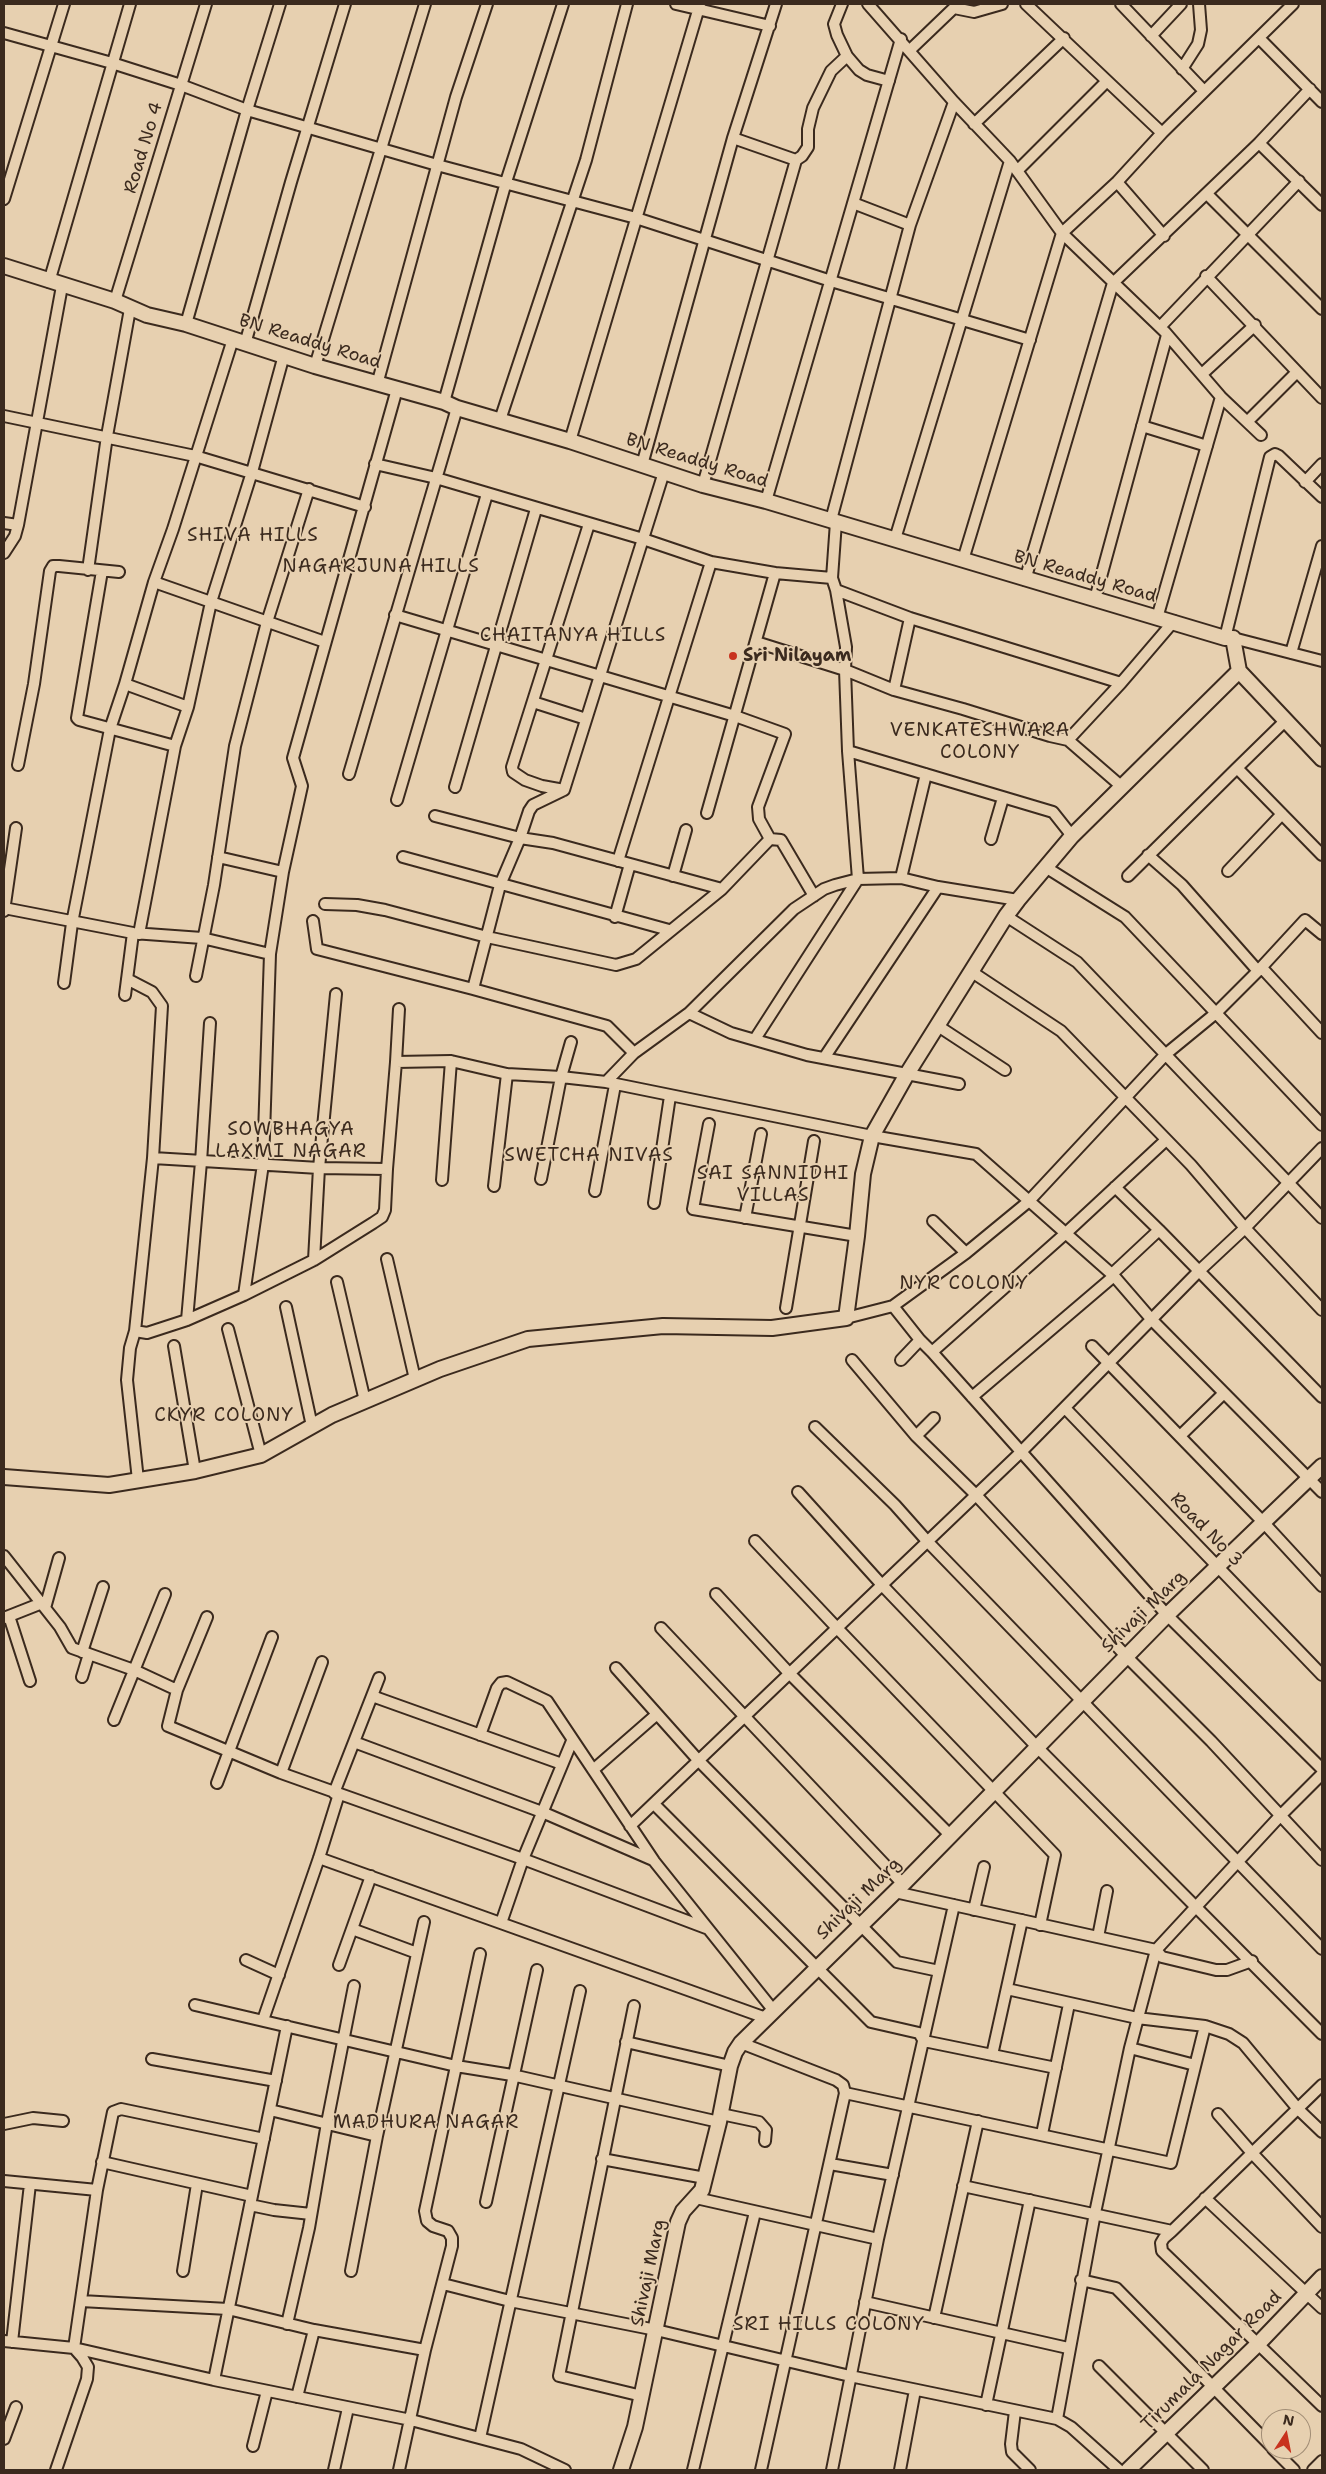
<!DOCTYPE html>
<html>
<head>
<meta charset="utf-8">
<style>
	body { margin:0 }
	#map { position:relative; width:1326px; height:2474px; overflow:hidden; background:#e7d0b0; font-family:"Shantell Sans",sans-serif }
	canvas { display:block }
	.frame { position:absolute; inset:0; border:5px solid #3b2a1e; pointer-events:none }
	.north { position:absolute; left:1261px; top:2409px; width:50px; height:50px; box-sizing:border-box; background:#e7d0b0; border:1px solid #a28e76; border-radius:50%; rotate:11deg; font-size:14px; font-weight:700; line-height:20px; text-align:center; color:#3b2a1e }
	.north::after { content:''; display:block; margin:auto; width:18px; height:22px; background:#c8321e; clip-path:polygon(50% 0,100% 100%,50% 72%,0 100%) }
</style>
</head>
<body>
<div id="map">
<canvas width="1326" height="2474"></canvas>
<div class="frame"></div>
<div class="north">N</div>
</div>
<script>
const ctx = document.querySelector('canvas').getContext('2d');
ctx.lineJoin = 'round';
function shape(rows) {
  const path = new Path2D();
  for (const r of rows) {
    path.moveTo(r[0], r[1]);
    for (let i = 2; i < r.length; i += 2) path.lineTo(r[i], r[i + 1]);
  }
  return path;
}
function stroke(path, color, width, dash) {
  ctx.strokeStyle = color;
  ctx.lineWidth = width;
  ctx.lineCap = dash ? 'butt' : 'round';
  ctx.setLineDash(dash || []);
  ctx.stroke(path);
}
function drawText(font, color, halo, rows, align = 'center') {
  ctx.font = font + ' "Shantell Sans",sans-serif';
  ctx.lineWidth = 4;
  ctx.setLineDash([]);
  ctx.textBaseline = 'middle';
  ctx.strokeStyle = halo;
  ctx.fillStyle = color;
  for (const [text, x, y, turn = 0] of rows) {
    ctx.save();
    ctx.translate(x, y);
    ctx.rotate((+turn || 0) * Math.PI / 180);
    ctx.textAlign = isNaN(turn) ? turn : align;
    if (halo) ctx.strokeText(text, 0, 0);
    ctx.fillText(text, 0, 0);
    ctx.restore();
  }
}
const street = shape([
	[676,4,770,26],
	[842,4,834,24,837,35,847,56,859,70,867,75,889,81],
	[868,4,954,102,1010,161,1062,233,1165,332,1221,397,1261,435],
	[1026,4,1162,133],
	[1121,4,1204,91],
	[954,8,974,12,1002,4],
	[4,33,112,63,181,85,247,110,437,165,636,218,831,281,1030,340],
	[1151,36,1181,4],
	[1259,38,1322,102],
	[910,50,958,4],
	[1182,69,1198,44,1201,30,1199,4],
	[974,124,1064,38],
	[733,138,796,160],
	[1259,143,1322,205],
	[1017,171,1106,82],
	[1117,182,1164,236],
	[1207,194,1322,309],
	[4,199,64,4],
	[853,203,910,225],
	[1206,276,1322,398],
	[49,282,130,4],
	[115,301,206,4],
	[186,324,247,110,280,4],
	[1160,327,1299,181],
	[245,344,291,182,345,4],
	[315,366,425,4],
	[1202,374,1255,325],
	[378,381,456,97,487,4],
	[444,402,506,182,563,4],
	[4,416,195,456,365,507],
	[500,420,586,160,627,4],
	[1248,421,1297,372],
	[1142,426,1207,446],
	[570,441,700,4],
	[375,464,436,478,643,539,711,562,775,573,707,813],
	[642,465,733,138,776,4],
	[1305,482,1322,464],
	[703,485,796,160,802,156,808,147,808,129,813,108,831,71,847,56],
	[766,501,901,39],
	[831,520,910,225,954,102],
	[836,522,832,578,836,590,846,647,845,670,894,690,963,709,1050,736,1068,740,1121,683,1174,621],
	[4,523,18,525],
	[895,539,1010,161],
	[4,553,15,536,18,525,62,286],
	[963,560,1062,233,1117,182,1162,133,1293,4],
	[88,570,107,436,130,309],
	[102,571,77,718,79,720,175,746],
	[775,573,832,578],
	[1025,580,1113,283,1259,143,1310,89],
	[154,582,325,642],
	[836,590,910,618,1121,683],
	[1095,599,1167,335],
	[395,615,735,716,785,734,758,807,759,819,770,839],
	[1157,618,1221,397],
	[1225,638,1270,457,1275,454,1279,456,1322,497],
	[1233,638,1322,661],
	[1291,653,1322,546],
	[894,690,910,618],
	[533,702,586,719],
	[188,707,125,684,154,582,173,529,233,339],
	[1285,721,1237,768,1322,855],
	[1068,740,1121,786],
	[848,751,1053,812,1072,836],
	[18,765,34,684,50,571,53,566,59,566,119,572],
	[349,774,457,408],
	[455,787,536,509],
	[564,790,542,786,525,780,513,772,512,767,589,524],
	[397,800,487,494],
	[435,816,520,838,529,811,533,805,564,790,664,472],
	[991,839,1003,798],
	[218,857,283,872],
	[403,857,669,930],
	[618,861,711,562],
	[1047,868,1125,917,1322,1125],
	[1228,871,1282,814],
	[673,876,686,830],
	[1128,876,1237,768],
	[901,878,926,774],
	[325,904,357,905,385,910,487,937,616,965,636,959,722,889,770,839,781,840,814,896],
	[4,908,133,933,202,938,270,954],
	[4,911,16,828],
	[1006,916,1077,962,1322,1218],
	[615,917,630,864],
	[313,921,317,949,473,989,500,885,520,838,553,843,722,889],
	[139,934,175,746,188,707,211,602,252,472,284,355],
	[1262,968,1322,1033],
	[1258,971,1305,920,1322,934],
	[972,972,1061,1031,1191,1165,1245,1228,1322,1310],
	[196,976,214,885,235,746,267,622,309,489],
	[127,979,152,992,162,1006,153,1158,135,1331,147,1333,187,1320,244,1295,314,1260,373,1223,382,1217,385,1210,387,1169],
	[64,983,72,923,110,729,125,684],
	[473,989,607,1026,634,1053],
	[125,995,133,933],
	[689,1013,794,909,824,889,835,885,858,879,901,878,938,887,1018,900],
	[938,1026,1005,1070],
	[755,1039,858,879,848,751,845,670,756,642],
	[824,1058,938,887],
	[396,1062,399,1009],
	[606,1082,634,1053,689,1013,731,1033,807,1055,959,1084],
	[709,1124,693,1209,857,1236],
	[153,1158,319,1168,387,1169,396,1062,451,1061,507,1074,561,1077,606,1082,872,1136,976,1154,1114,1276,1152,1320,1322,1492],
	[541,1179,561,1077,571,1042],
	[442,1180,451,1061],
	[494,1186,507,1074],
	[595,1191,615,1085],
	[654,1203,670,1096],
	[745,1218,761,1134],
	[933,1221,966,1253],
	[1159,1230,1322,1397],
	[387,1259,415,1379],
	[314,1260,319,1168,336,994],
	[1112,1274,1159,1230,1115,1187],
	[337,1282,365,1401],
	[244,1295,263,1164,270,954,283,872,302,786,293,758,397,389],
	[893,1306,966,1253,1028,1202,1166,1054,1216,1013,1258,971,1182,885,1148,855],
	[286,1307,312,1426],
	[786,1308,814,1141],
	[846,1318,893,1306,920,1340,932,1352,1167,1615,1322,1769],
	[187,1320,201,1162,210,1023],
	[228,1329,261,1455],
	[135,1331,130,1348,127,1380,138,1480],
	[174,1346,195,1471],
	[1092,1346,1264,1523,1322,1586],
	[932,1352,1066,1233,1166,1140],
	[852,1360,916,1436,975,1494,1126,1656,1211,1741,1322,1860],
	[901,1360,920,1340],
	[972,1397,1114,1276],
	[1065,1408,1322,1675],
	[815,1427,895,1505,927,1541,1322,1949],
	[916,1436,934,1418],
	[1180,1436,1224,1393],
	[798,1492,882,1585,1037,1747,1322,2034],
	[755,1541,837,1628,1055,1855,1040,1925],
	[4,1556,60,1627,72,1648,134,1670,177,1690,168,1726,281,1773,523,1859,706,1928],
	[716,1594,789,1673,950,1835],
	[45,1608,59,1558],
	[9,1616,30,1681],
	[4,1618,42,1603],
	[661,1628,903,1884],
	[82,1652,103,1587],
	[616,1668,699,1761,897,1962,939,1971],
	[82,1677,89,1654],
	[177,1690,207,1617],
	[372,1696,562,1764],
	[114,1720,165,1594],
	[480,1735,497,1688,501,1683,507,1682,547,1701,654,1861,774,2011],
	[354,1742,542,1812,653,1860],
	[593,1770,656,1715],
	[281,1773,322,1662],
	[217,1783,272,1637],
	[334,1793,379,1678],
	[654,1804,871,2022,919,2033,924,2041,1056,2068],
	[630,1826,1021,1452,1199,1271,1245,1228,1322,1148],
	[319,1858,766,2018],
	[895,1892,1156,1950,1162,1957,1216,1970,1227,1970,1252,1961],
	[974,1910,984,1867],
	[501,1923,523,1859,572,1741],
	[352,1929,417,1953],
	[1098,1937,1107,1891],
	[246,1960,279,1975],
	[339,1965,371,1876],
	[195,2005,456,2066,512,2075,719,2122],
	[634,2006,559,2376,642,2396],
	[263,2020,319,1858,339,1794],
	[1205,2026,1229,2034,1243,2043,1298,2109,1322,2132],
	[626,2042,730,2066],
	[741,2043,836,2080,843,2085,845,2093,1171,2163,1205,2026,1137,2018,1007,1989],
	[1130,2048,1195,2065],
	[992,2055,1022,1920],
	[152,2059,276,2081],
	[270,2110,377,2136],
	[721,2114,759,2122,766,2130,765,2141],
	[1218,2114,1252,2153,1322,2227],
	[4,2124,33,2118,63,2121],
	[1042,2134,1069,2004],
	[264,2139,121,2109,113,2112,97,2190,74,2348,214,2380,411,2420,521,2449,565,2470],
	[602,2159,705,2178],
	[102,2162,252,2196],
	[830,2164,893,2175],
	[4,2181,97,2190],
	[963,2186,1172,2231,1164,2238,1161,2243,1162,2251,1322,2406],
	[696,2198,878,2239],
	[1205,2198,1322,2308],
	[486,2202,537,1970],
	[250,2205,274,2210,311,2214],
	[1172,2231,1322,2085],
	[183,2271,197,2184],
	[351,2271,377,2136,424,1922],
	[1081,2280,1116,2288,1271,2446],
	[443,2284,510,2301,656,2330,850,2376,1057,2419,1071,2427,1119,2470],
	[81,2301,228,2309,314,2330,425,2350],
	[865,2302,1068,2348],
	[934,2318,978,2121],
	[287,2324,309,2228,327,2123,354,1986],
	[4,2341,74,2348,82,2357,88,2367,87,2379,56,2470],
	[12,2342,30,2184],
	[1099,2366,1203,2470],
	[214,2380,287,2026],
	[297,2397,314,2330],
	[986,2405,1030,2200],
	[1015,2411,1011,2444,1012,2452,1030,2470],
	[1057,2419,1095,2213,1130,2048,1156,1950,1280,1816,1322,1774],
	[480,2438,580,1991],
	[4,2439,16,2407],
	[253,2446,267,2391],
	[1273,2449,1294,2470],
	[334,2470,348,2408],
	[399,2470,425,2350,452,2246,452,2238,448,2231,433,2226,427,2221,425,2211,480,1954],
	[693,2470,755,2212],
	[761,2470,845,2093],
	[832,2470,878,2239,954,1905],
	[900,2470,915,2390],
	[1313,2470,1322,2461]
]);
const secondary = shape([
	[4,266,115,301,147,315,186,324,315,366,444,402,457,408,570,441,703,485,766,501,1225,638,1233,638,1239,671,1322,759],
	[4,1477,109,1485,195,1471,261,1455,332,1415,440,1369,528,1339,663,1326,772,1328,846,1318,857,1236,863,1174,872,1136,907,1074,1006,916,1018,900,1072,836,1239,671],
	[621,2470,635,2427,678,2222,683,2211,702,2190,719,2122,730,2066,735,2052,741,2043,903,1884,1167,1615,1322,1466],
	[1128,2470,1259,2343,1322,2277]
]);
stroke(street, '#3b2a1e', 14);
stroke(secondary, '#3b2a1e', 18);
stroke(street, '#e7d0b0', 10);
stroke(secondary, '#e7d0b0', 14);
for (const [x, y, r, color] of [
	[733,656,5,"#c8321e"]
]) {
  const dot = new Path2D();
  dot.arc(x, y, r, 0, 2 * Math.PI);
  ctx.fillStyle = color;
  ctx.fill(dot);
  stroke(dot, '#e7d0b0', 2);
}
drawText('18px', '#3b2a1e', '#e7d0b0', [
	["Road No 4",144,148,-73],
	["BN Readdy Road",310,342,17],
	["BN Readdy Road",697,461,17],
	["BN Readdy Road",1085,577,16],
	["Road No 3",1206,1530,46],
	["Shivaji Marg",1144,1612,-44],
	["Shivaji Marg",859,1899,-44],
	["Shivaji Marg",649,2273,-78],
	["Tirumala Nagar Road",1212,2361,-45]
]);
drawText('bold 18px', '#3b2a1e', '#e7d0b0', [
	["Sri Nilayam",743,656]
], 'left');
ctx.letterSpacing = '1px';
drawText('19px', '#3b2a1e', '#e7d0b0', [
	["SHIVA HILLS",253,536],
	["NAGARJUNA HILLS",381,567],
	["CHAITANYA HILLS",573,636],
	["VENKATESHWARA",980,731],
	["COLONY",980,753],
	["SOWBHAGYA",291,1130],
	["LAXMI NAGAR",291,1152],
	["SWETCHA NIVAS",589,1156],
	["SAI SANNIDHI",773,1174],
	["VILLAS",773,1196],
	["NYR COLONY",964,1284],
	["CKYR COLONY",224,1416],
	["MADHURA NAGAR",426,2123],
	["SRI HILLS COLONY",829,2325]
]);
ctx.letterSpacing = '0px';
</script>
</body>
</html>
